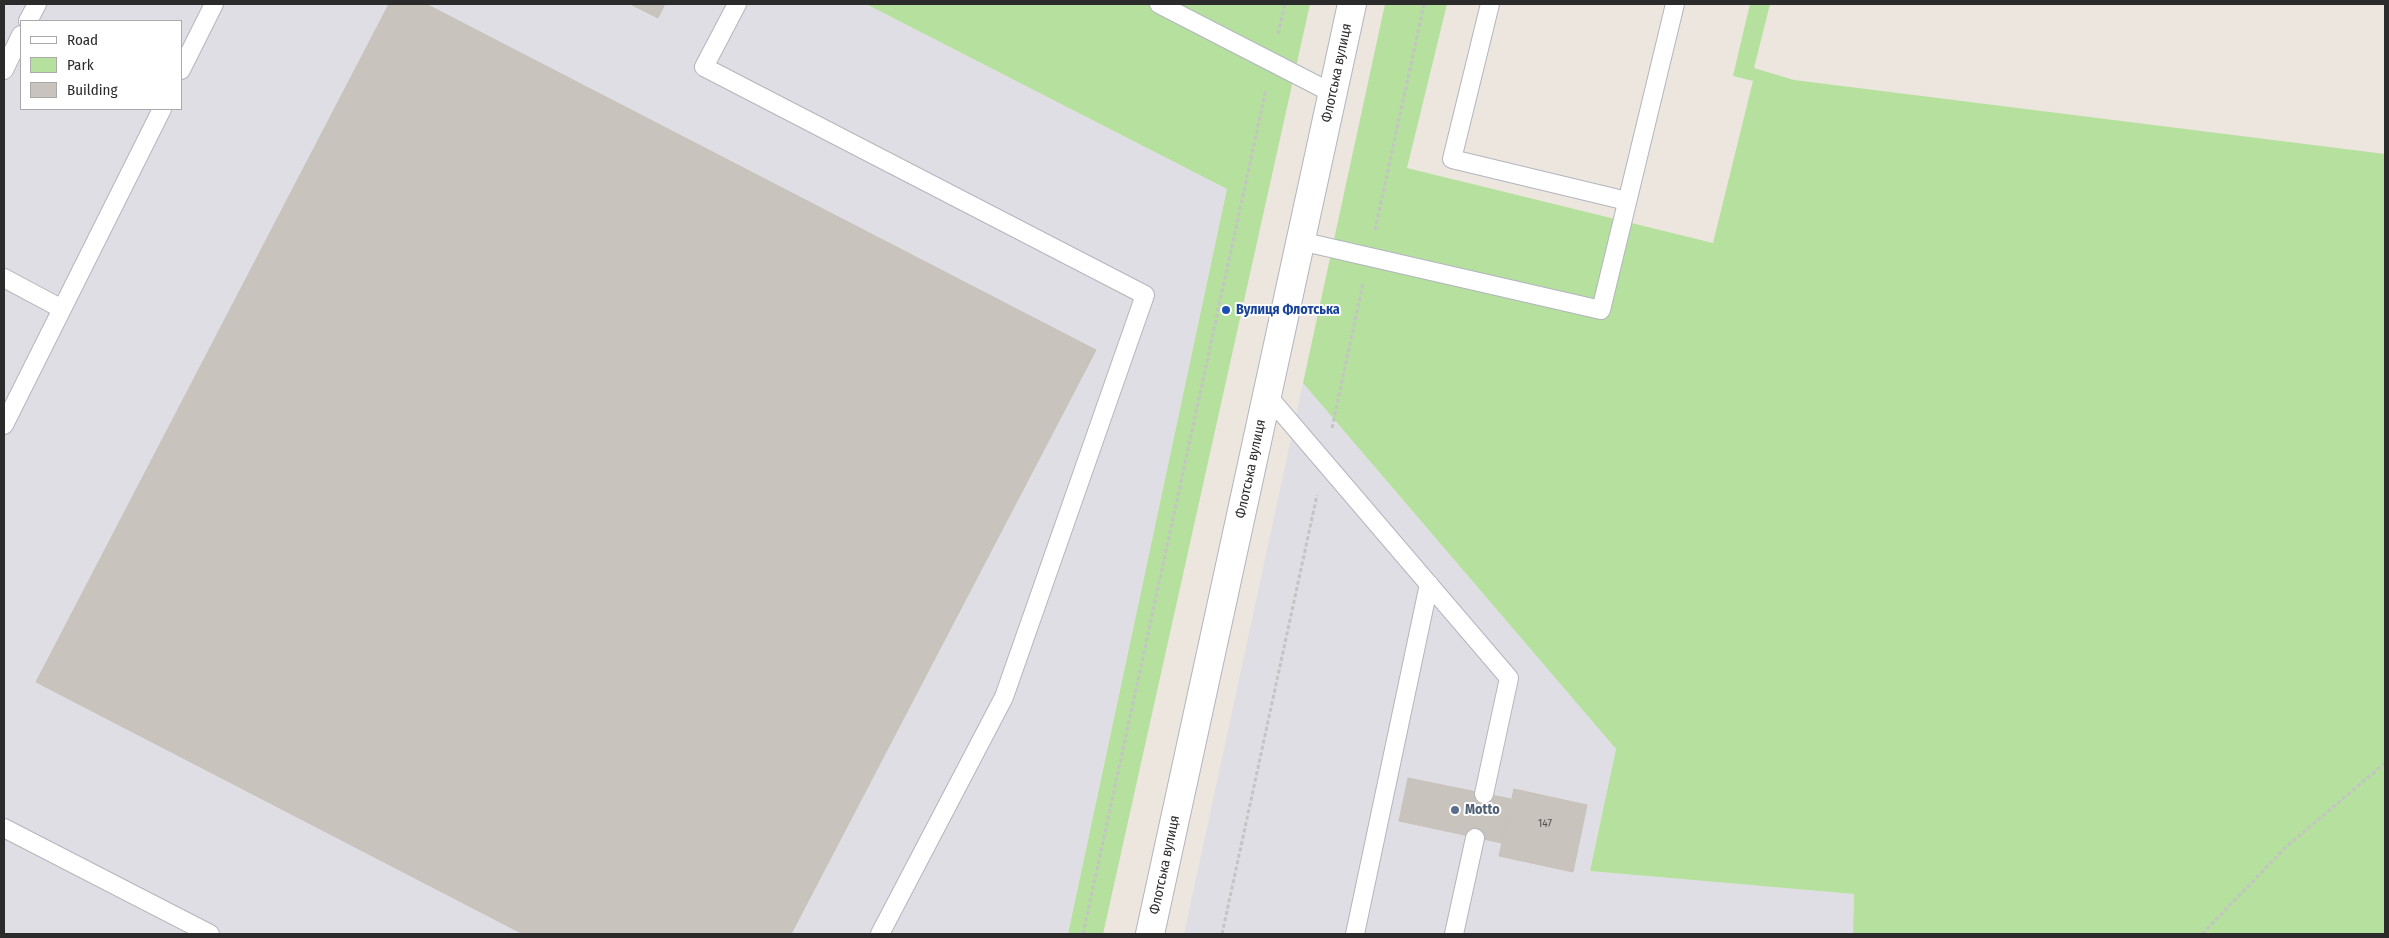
<!DOCTYPE html>
<html>
<head>
<meta charset="utf-8">
<style>
	body { margin:0 }
	#map { position:relative; width:2389px; height:938px; overflow:hidden; background:#ece6de; font-family:"Fira Sans Condensed",sans-serif }
	canvas { display:block }
	.frame { position:absolute; inset:0; border:5px solid #2b2b2b; pointer-events:none }
	.legend { position:absolute; left:20px; top:20px; width:162px; height:90px; box-sizing:border-box; background:#fff; border:1px solid #aaa; margin:0; padding:6px 9px; list-style:none; font-size:15px; color:#2b2b2b }
	.legend li { display:flex; align-items:center; gap:10px; height:25px }
	.legend b { width:25px; border:1px solid #aaa }
</style>
</head>
<body>
<div id="map">
<canvas width="2389" height="938"></canvas>
<div class="frame"></div>
<ul class="legend">
<li><b style="height:6px;background:#fff"></b>Road</li>
<li><b style="height:14px;background:#b5e09e"></b>Park</li>
<li><b style="height:14px;background:#c8c4bd"></b>Building</li>
</ul>
</div>
<script>
const ctx = document.querySelector('canvas').getContext('2d');
ctx.lineJoin = 'round';
function fillPath(path, color) {
  ctx.fillStyle = color;
  ctx.fill(path, 'evenodd');
}
function shape(rows) {
  const path = new Path2D();
  for (const r of rows) {
    path.moveTo(r[0], r[1]);
    for (let i = 2; i < r.length; i += 2) path.lineTo(r[i], r[i + 1]);
  }
  return path;
}
function stroke(path, color, width, dash) {
  ctx.strokeStyle = color;
  ctx.lineWidth = width;
  ctx.lineCap = dash ? 'butt' : 'round';
  ctx.setLineDash(dash || []);
  ctx.stroke(path);
}
function drawText(font, color, halo, rows, align = 'center') {
  ctx.font = font + ' "Fira Sans Condensed",sans-serif';
  ctx.lineWidth = 4;
  ctx.setLineDash([]);
  ctx.textBaseline = 'middle';
  ctx.strokeStyle = halo;
  ctx.fillStyle = color;
  for (const [text, x, y, turn = 0] of rows) {
    ctx.save();
    ctx.translate(x, y);
    ctx.rotate((+turn || 0) * Math.PI / 180);
    ctx.textAlign = isNaN(turn) ? turn : align;
    if (halo) ctx.strokeText(text, 0, 0);
    ctx.fillText(text, 0, 0);
    ctx.restore();
  }
}
fillPath(shape([
	[4,4,866,4,1227,189,1068,934,4,934],
	[21,21,181,21,181,109,21,109],
	[1303,383,1616,749,1590,871,1854,894,1853,934,1184,934]
]), '#e0dee5');
fillPath(shape([
	[866,4,1310,4,1103,934,1068,934,1227,189],
	[1385,4,1447,4,1407,168,1713,243,1753,81,1733,76,1750,4,1770,4,1754,68,1794,80,2385,154,2385,934,1853,934,1854,894,1590,871,1616,749,1303,383]
]), '#b5e09e');
const building = shape([
	[389,4,426,4,1096,350,791,934,523,934,36,682,389,4],
	[630,4,665,4,658,18,630,4],
	[1408,778,1511,799,1502,843,1399,821,1408,778],
	[1514,789,1587,805,1573,872,1499,856,1514,789]
]);
fillPath(building, '#c8c4bd');
stroke(building, '#c8c2b8', 1);
const service = shape([
	[737,4,704,67,1145,295,1004,697,880,934],
	[1159,4,1332,93],
	[1490,4,1452,159,1627,201],
	[28,21,37,4],
	[4,70,21,35],
	[181,70,214,4],
	[1300,241,1601,310,1675,4],
	[4,278,62,309],
	[1267,395,1509,678,1484,794],
	[4,425,162,109],
	[4,828,210,934],
	[1355,934,1429,584],
	[1454,934,1475,838]
]);
const tertiary = shape([
	[1150,934,1352,4]
]);
stroke(service, '#b2b5be', 20);
stroke(tertiary, '#b2b5be', 30);
stroke(shape([
	[1278,34,1285,4],
	[1375,230,1424,4],
	[1332,428,1363,283],
	[1083,934,1266,89],
	[1222,934,1317,495],
	[2202,934,2286,847,2385,763]
]), '#c4c4c4', 3, [4, 2.5]);
stroke(service, '#fff', 18);
stroke(tertiary, '#fff', 28);
for (const [x, y, r, color] of [
	[1226,310,5,"#1a4fb4"],
	[1455,810,5,"#5c6f8a"]
]) {
  const dot = new Path2D();
  dot.arc(x, y, r, 0, 2 * Math.PI);
  ctx.fillStyle = color;
  ctx.fill(dot);
  stroke(dot, '#fff', 2);
}
drawText('11px', '#525150', null, [
	["147",1545,824]
]);
drawText('14px', '#2b2b2b', '#fff', [
	["Флотська вулиця",1337,73,-78],
	["Флотська вулиця",1251,469,-78],
	["Флотська вулиця",1165,865,-78]
]);
drawText('bold 14px', '#164399', '#fff', [
	["Вулиця Флотська",1236,310]
], 'left');
drawText('bold 14px', '#4e5e75', '#fff', [
	["Motto",1465,810]
], 'left');
</script>
</body>
</html>
